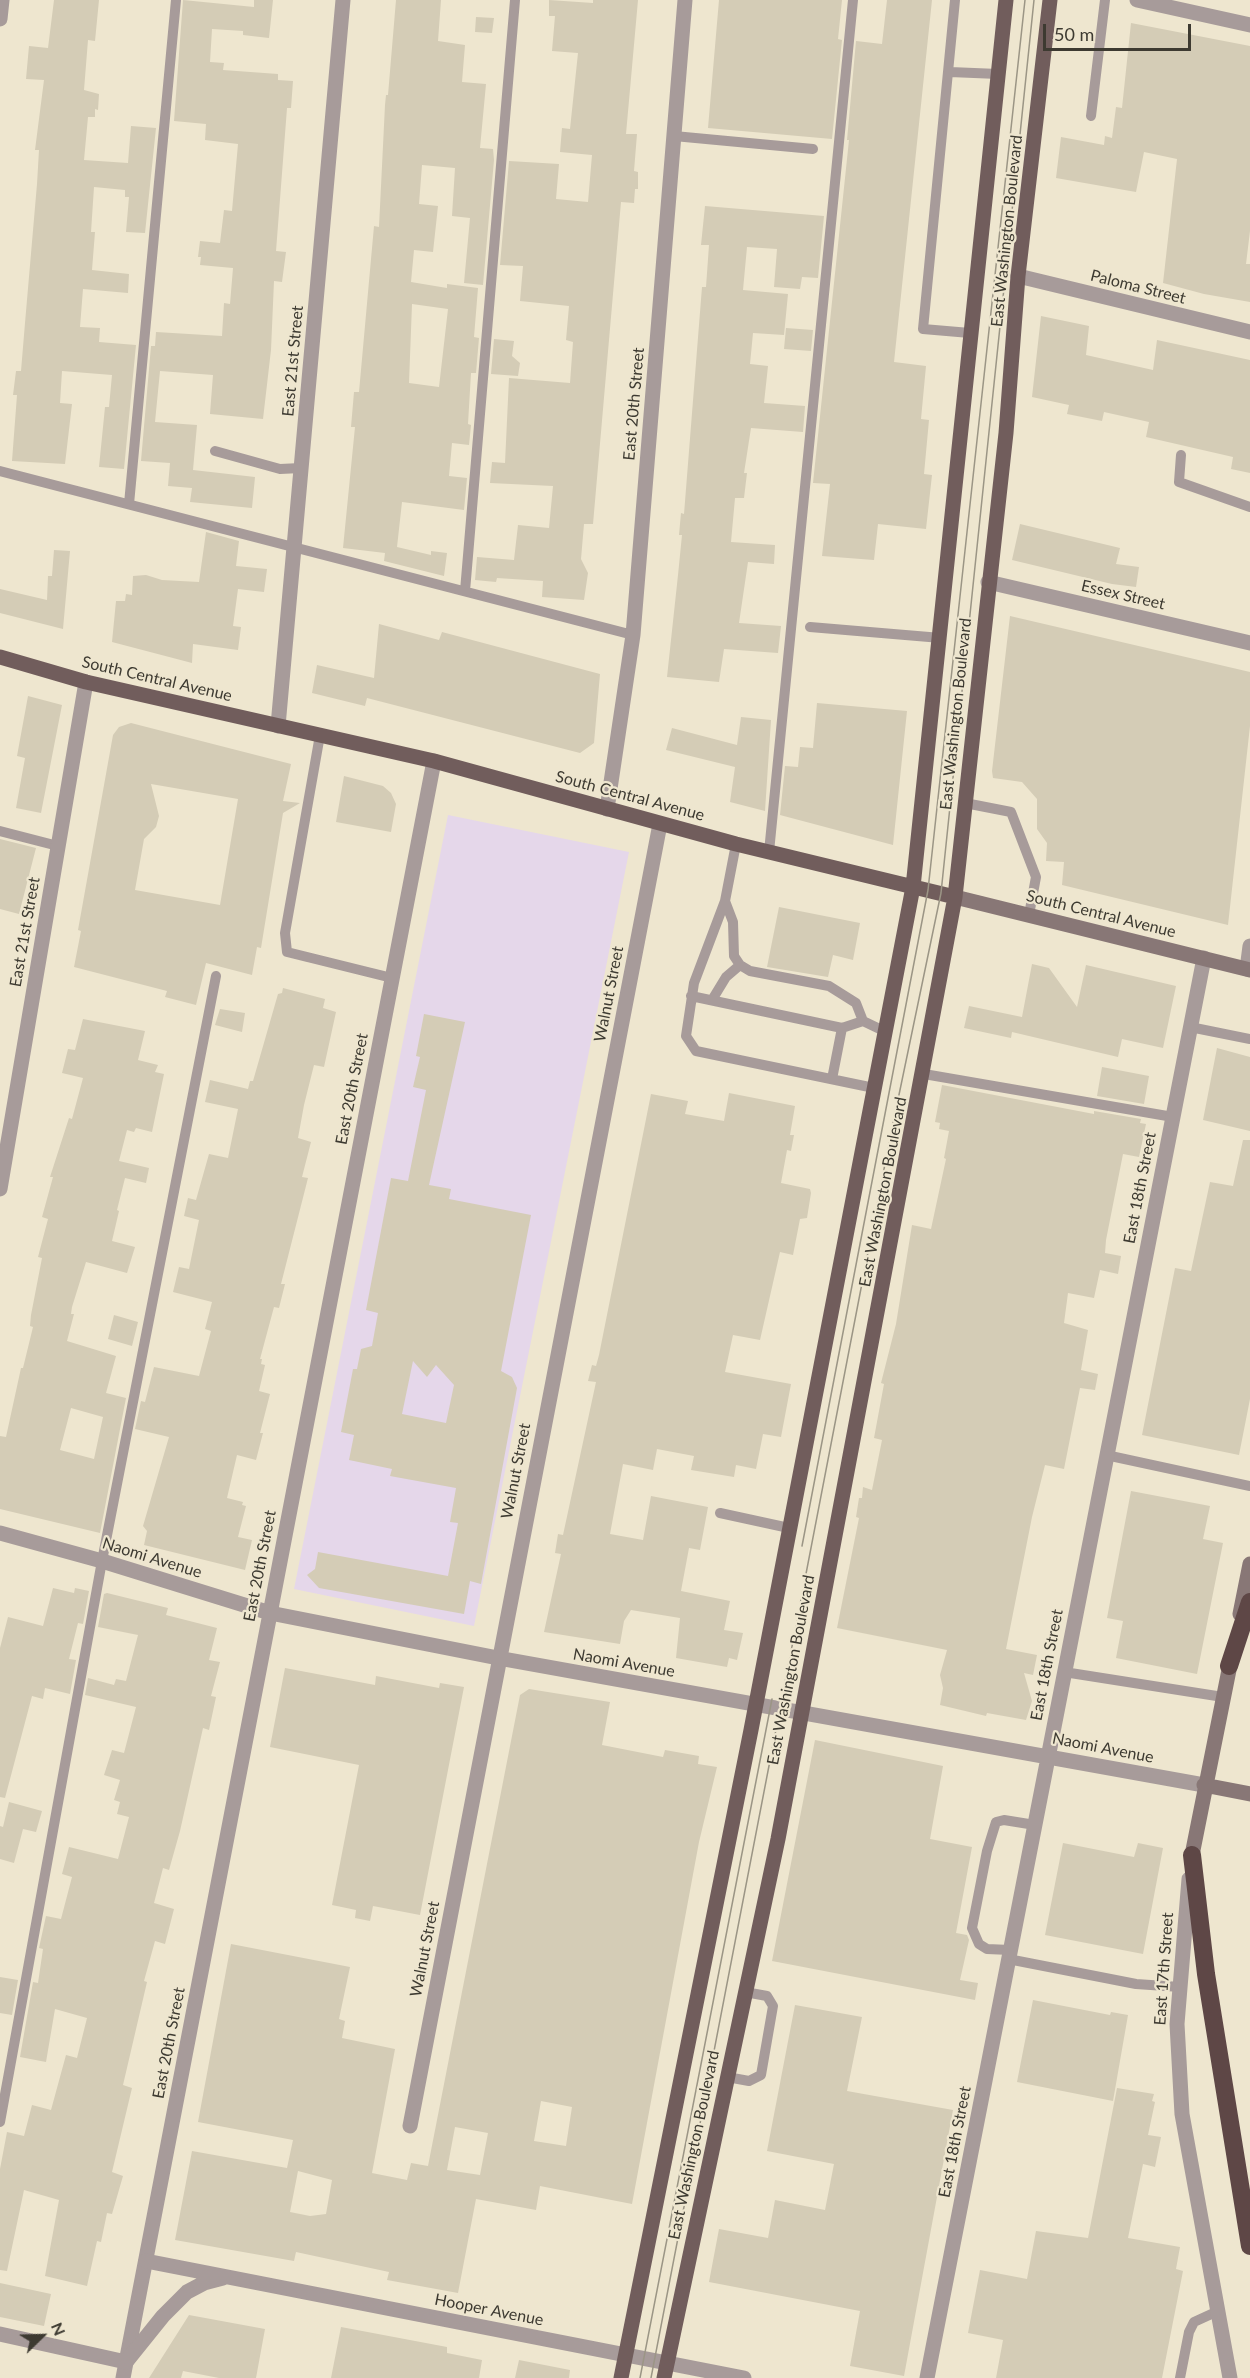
<!DOCTYPE html>
<html>
<head>
<meta charset="utf-8">
<style>
	body { margin:0 }
	#map { position:relative; width:1250px; height:2378px; overflow:hidden; background:#eee6cf; font-family:Lato,sans-serif }
	canvas { display:block }
	.north { position:absolute; left:12px; top:2306px; width:60px; height:60px; -webkit-text-stroke:4px #eee6cf; paint-order:stroke; rotate:67deg; font-size:16px; font-weight:700; line-height:24px; text-align:center; color:#3d3a31 }
	.north::after { content:''; display:block; margin:auto; width:21px; height:27px; background:#3d3a31; clip-path:polygon(50% 0,100% 100%,50% 72%,0 100%) }
	.scale { position:absolute; left:1043px; top:24px; width:148px; height:27px; box-sizing:border-box; border:3px solid #3d3a31; border-top:0; padding-left:8px; font-size:18px; line-height:21px; white-space:nowrap; color:#3d3a31; -webkit-text-stroke:4px #eee6cf; paint-order:stroke }
</style>
</head>
<body>
<div id="map">
<canvas width="1250" height="2378"></canvas>
<div class="north">N</div>
<div class="scale">50 m</div>
</div>
<script>
const ctx = document.querySelector('canvas').getContext('2d');
ctx.lineJoin = 'round';
function fillPath(path, color) {
  ctx.fillStyle = color;
  ctx.fill(path, 'evenodd');
}
function shape(rows) {
  const path = new Path2D();
  for (const r of rows) {
    path.moveTo(r[0], r[1]);
    for (let i = 2; i < r.length; i += 2) path.lineTo(r[i], r[i + 1]);
  }
  return path;
}
function stroke(path, color, width, dash) {
  ctx.strokeStyle = color;
  ctx.lineWidth = width;
  ctx.lineCap = dash ? 'butt' : 'round';
  ctx.setLineDash(dash || []);
  ctx.stroke(path);
}
function drawText(font, color, halo, rows, align = 'center') {
  ctx.font = font + ' Lato,sans-serif';
  ctx.lineWidth = 4.5;
  ctx.setLineDash([]);
  ctx.textBaseline = 'middle';
  ctx.strokeStyle = halo;
  ctx.fillStyle = color;
  for (const [text, x, y, turn = 0] of rows) {
    ctx.save();
    ctx.translate(x, y);
    ctx.rotate((+turn || 0) * Math.PI / 180);
    ctx.textAlign = isNaN(turn) ? turn : align;
    if (halo) ctx.strokeText(text, 0, 0);
    ctx.fillText(text, 0, 0);
    ctx.restore();
  }
}
fillPath(shape([
	[448,815,629,852,474,1626,294,1589]
]), '#e5d7ea');
fillPath(shape([
	[54,0,99,0,95,41,88,40,84,90,99,94,98,110,95,109,95,117,88,117,84,160,128,163,131,126,156,128,145,233,126,232,129,197,125,197,125,190,94,187,91,232,95,232,92,270,129,274,128,293,83,289,80,327,100,328,99,342,136,345,124,469,99,467,105,407,109,407,112,375,62,371,60,403,72,404,65,464,12,461,17,395,13,395,16,371,21,371,25,323,37,184,39,150,35,150,44,80,26,79,29,46,48,48],
	[183,0,254,7,254,0,273,0,269,38,243,35,243,31,212,29,210,62,224,63,223,70,278,74,278,80,293,81,291,108,287,108,276,251,286,252,282,282,274,281,271,350,263,419,210,414,213,375,160,371,155,422,197,425,193,470,255,477,252,508,190,502,192,488,168,486,170,463,141,461,151,346,155,346,156,332,222,336,224,303,230,304,233,268,200,265,201,257,198,257,200,241,220,243,224,210,232,211,238,144,205,140,206,124,174,121],
	[396,0,441,0,438,41,465,45,462,82,486,84,480,148,493,149,494,160,483,285,464,283,470,218,452,216,455,168,422,165,419,204,438,206,433,252,414,250,411,282,447,288,447,284,478,288,474,337,479,338,476,373,471,373,468,424,471,425,469,445,452,443,449,476,467,478,464,510,402,502,397,547,431,555,431,551,447,553,444,576,384,561,385,553,343,548,355,427,351,427,354,392,359,392,374,226,379,227,385,105,386,95,388,95],
	[412,304,448,309,439,387,409,383],
	[549,0,593,3,593,0,638,0,626,134,637,134,634,171,638,172,638,189,635,189,634,203,621,202,593,524,584,524,581,559,588,573,584,600,542,597,543,581,497,578,496,582,475,580,477,557,514,560,518,525,549,528,553,486,490,483,492,462,505,463,509,378,570,383,573,342,566,340,569,306,520,301,523,266,500,265,509,161,559,164,556,199,588,202,592,155,560,152,562,128,570,129,578,53,552,51,555,16,549,16],
	[719,0,842,0,838,39,842,40,832,139,708,128],
	[887,0,932,0,894,362,926,366,921,419,929,420,924,474,932,475,926,529,878,524,874,560,822,556,830,484,813,483,849,140,847,140,856,41,882,44],
	[476,17,494,18,492,33,475,32],
	[1131,23,1250,46,1250,231,1246,264,1250,264,1250,302,1204,294,1163,283,1177,159,1144,152,1136,192,1056,178,1061,137,1104,145,1105,136,1112,138,1116,107,1122,108],
	[705,206,824,216,818,278,802,277,800,289,774,287,777,249,747,247,743,290,788,294,784,335,753,333,750,364,768,366,764,403,805,406,803,432,751,428,744,473,747,473,744,498,735,498,731,542,775,545,774,564,748,562,739,623,781,626,778,653,724,649,719,682,667,677,678,575,682,535,679,535,681,513,684,514,702,287,706,287,709,245,701,245],
	[1041,316,1089,326,1086,355,1153,370,1157,340,1250,360,1250,473,1231,469,1233,457,1146,437,1149,422,1104,412,1102,421,1067,414,1069,405,1032,397],
	[786,328,813,330,811,351,784,349],
	[494,339,514,341,512,356,520,363,518,376,491,374],
	[1020,524,1120,548,1116,564,1139,567,1136,587,1112,584,1012,560],
	[206,532,239,541,236,566,267,569,264,592,238,589,233,626,241,627,238,650,193,644,192,663,112,642,116,601,125,601,126,594,132,595,133,576,146,575,162,580,199,582],
	[54,550,70,551,63,629,0,613,0,589,47,600,48,576,52,576],
	[1010,616,1250,672,1250,726,1228,925,1062,885,1064,862,1046,861,1047,843,1037,829,1037,799,1022,782,993,778,992,771],
	[379,624,439,640,442,632,600,674,594,743,580,753,367,698,365,706,312,693,317,665,374,678],
	[28,696,62,705,41,813,16,808,25,758,17,756],
	[817,703,907,711,893,845,780,815,785,766,798,767,800,747,813,748],
	[741,717,771,720,765,811,730,802,735,767,666,750,672,728,737,745],
	[131,723,291,764,283,801,300,803,283,813,261,948,257,947,252,975,206,963,196,1005,165,997,167,991,74,967,81,931,78,930,113,735,119,727],
	[151,784,238,799,220,905,135,890,144,839,156,827,159,816],
	[344,776,383,786,391,793,396,804,391,832,336,822],
	[0,839,36,848,19,914,0,909],
	[779,907,860,923,853,960,833,955,828,977,767,967],
	[1032,964,1049,968,1077,1007,1086,965,1176,986,1163,1048,1122,1039,1118,1057,1012,1032,1011,1038,964,1028,969,1006,1022,1017],
	[283,988,325,999,323,1008,336,1012,324,1067,314,1065,304,1105,298,1138,311,1142,302,1177,308,1178,281,1284,285,1284,279,1308,274,1307,260,1359,262,1359,261,1364,265,1365,259,1391,270,1394,260,1433,263,1433,256,1460,237,1455,227,1498,243,1502,242,1505,246,1506,238,1537,252,1540,245,1570,144,1545,147,1531,143,1526,169,1437,135,1429,141,1401,145,1402,154,1367,199,1376,211,1331,205,1329,212,1302,173,1292,179,1267,189,1269,199,1220,184,1216,188,1198,196,1200,209,1154,228,1158,238,1109,205,1102,210,1080,248,1089,250,1081,253,1081,278,994,282,993],
	[220,1009,245,1013,242,1032,215,1025],
	[424,1014,465,1022,429,1185,451,1189,449,1199,531,1215,501,1371,512,1377,517,1388,481,1584,470,1581,464,1614,319,1588,307,1575,315,1569,318,1552,448,1576,458,1523,450,1522,456,1488,390,1476,392,1469,349,1460,354,1435,341,1432,353,1369,357,1369,361,1349,372,1346,378,1313,366,1310,391,1178,408,1181,426,1090,413,1087,420,1057,416,1056],
	[413,1361,427,1377,436,1365,454,1385,446,1423,402,1414],
	[83,1019,145,1031,138,1060,158,1065,155,1072,164,1074,152,1132,136,1128,134,1132,127,1130,119,1161,149,1168,146,1183,125,1178,117,1210,119,1211,112,1241,135,1247,127,1273,86,1262,72,1307,71,1314,74,1314,67,1341,116,1356,106,1393,126,1398,100,1533,0,1509,0,1436,6,1437,21,1368,23,1368,33,1327,30,1326,31,1315,42,1258,38,1257,48,1219,42,1217,53,1177,50,1177,69,1118,72,1119,83,1078,62,1073,68,1049,75,1050],
	[71,1408,103,1417,94,1459,60,1450],
	[1217,1048,1250,1057,1250,1131,1203,1120],
	[1102,1067,1149,1076,1144,1104,1097,1096],
	[942,1085,1094,1114,1094,1111,1141,1119,1140,1123,1146,1124,1139,1157,1123,1154,1106,1240,1105,1253,1121,1256,1118,1274,1100,1270,1094,1298,1068,1293,1064,1323,1088,1330,1081,1370,1098,1374,1095,1390,1080,1388,1064,1469,1045,1465,1032,1517,1006,1649,1037,1655,1033,1675,1024,1673,1032,1701,1026,1720,987,1713,986,1716,940,1705,943,1688,940,1675,947,1650,837,1628,859,1518,856,1517,859,1498,862,1498,863,1487,872,1490,882,1440,874,1438,884,1384,881,1383,896,1324,912,1225,931,1229,946,1159,944,1158,949,1131,939,1129,940,1123,935,1122],
	[729,1093,795,1106,790,1135,794,1135,791,1151,787,1150,781,1183,810,1189,811,1193,807,1218,800,1219,793,1255,780,1252,760,1340,733,1335,725,1372,791,1384,781,1437,763,1434,756,1469,736,1465,734,1477,691,1470,694,1456,657,1449,653,1470,623,1464,610,1534,643,1540,651,1496,708,1507,700,1550,689,1548,681,1591,730,1601,724,1630,743,1633,737,1660,729,1658,727,1667,676,1658,680,1618,631,1610,624,1621,620,1644,544,1632,561,1554,555,1553,558,1534,563,1535,596,1382,588,1381,592,1365,596,1366,599,1355,651,1094,688,1101,685,1114,724,1121],
	[1243,1140,1250,1140,1250,1399,1239,1455,1142,1435,1175,1268,1191,1271,1210,1182,1233,1186],
	[114,1315,138,1322,132,1346,108,1339],
	[1131,1491,1210,1506,1203,1539,1223,1543,1197,1674,1116,1658,1123,1621,1107,1618],
	[53,1588,74,1593,75,1588,89,1591,83,1624,78,1623,69,1659,76,1660,70,1694,45,1688,43,1699,32,1696,5,1798,0,1797,0,1648,8,1617,43,1626],
	[107,1593,168,1608,166,1615,217,1628,209,1660,220,1662,211,1696,216,1697,209,1730,203,1728,180,1831,169,1870,163,1868,154,1903,174,1909,165,1944,155,1941,144,1981,147,1982,123,2085,132,2088,112,2172,123,2176,112,2214,107,2213,101,2242,97,2241,87,2286,45,2276,59,2200,24,2190,7,2271,0,2270,0,2169,7,2132,24,2136,32,2105,51,2110,66,2055,77,2058,87,2018,55,2009,46,2062,20,2057,33,1982,38,1983,43,1949,39,1948,46,1916,61,1919,72,1877,62,1874,69,1847,118,1859,129,1817,117,1814,120,1802,114,1800,120,1780,104,1775,112,1750,124,1753,136,1707,85,1695,88,1678,114,1685,116,1679,126,1681,138,1635,98,1627,104,1594],
	[285,1668,375,1685,376,1676,439,1688,440,1683,464,1687,420,1915,373,1906,370,1921,355,1918,356,1910,332,1905,359,1765,270,1747],
	[529,1689,610,1702,602,1745,663,1757,665,1750,699,1756,698,1764,717,1767,699,1842,632,2204,540,2186,536,2210,476,2199,458,2293,387,2280,389,2272,296,2252,294,2261,175,2240,192,2151,287,2168,293,2140,198,2122,231,1944,350,1967,339,2019,345,2021,342,2038,395,2049,372,2173,407,2180,411,2163,428,2166,520,1695],
	[541,2101,572,2107,566,2146,534,2141],
	[455,2127,488,2133,480,2175,447,2170],
	[298,2171,332,2180,326,2214,310,2216,290,2212],
	[815,1740,943,1766,930,1839,972,1847,956,1933,967,1935,969,1940,960,1980,978,1983,975,2000,772,1961],
	[9,1802,42,1811,36,1832,23,1829,14,1863,0,1859,0,1826,3,1827],
	[1063,1843,1134,1857,1138,1843,1163,1848,1143,1954,1045,1935],
	[0,1977,18,1980,12,2015,0,2013],
	[1033,2000,1110,2015,1111,2012,1128,2015,1113,2101,1017,2082],
	[795,2005,862,2017,847,2091,953,2110,904,2376,850,2366,860,2311,709,2282,719,2229,768,2238,775,2200,825,2210,834,2164,767,2151],
	[1117,2088,1154,2094,1152,2101,1155,2102,1148,2135,1161,2137,1155,2167,1143,2164,1128,2238,1180,2247,1176,2269,1183,2271,1162,2378,996,2378,1003,2340,968,2333,980,2270,1027,2279,1036,2231,1088,2238],
	[0,2283,51,2294,44,2326,0,2317],
	[189,2315,265,2329,256,2378,219,2378,183,2371,181,2378,149,2378],
	[341,2327,447,2347,447,2353,482,2360,479,2378,331,2378],
	[519,2360,570,2370,569,2378,515,2378]
]), '#d4ccb6');
stroke(shape([
	[955,0,923,329,970,333],
	[950,72,998,74],
	[1091,116,1105,0],
	[674,136,813,149],
	[215,451,280,469,301,468],
	[1181,455,1179,482,1250,507],
	[0,471,633,635],
	[129,504,176,0],
	[465,591,515,0],
	[810,627,941,638],
	[320,735,285,933,287,952,392,978],
	[965,803,1011,812,1036,877,1029,915],
	[0,831,58,846],
	[736,844,725,901,694,983,686,1036,696,1051,874,1088],
	[769,852,853,0],
	[725,901,733,922,734,956,740,965,750,971,829,986,856,1003,863,1021],
	[691,996,842,1028,863,1021,886,1032],
	[712,1000,726,977,740,965],
	[1190,1027,1250,1039],
	[924,1074,1173,1117],
	[832,1079,842,1028],
	[1106,1455,1250,1486],
	[720,1513,789,1528],
	[1064,1672,1223,1697],
	[1010,1950,987,1949,979,1944,972,1928,987,1851,996,1822,1004,1820,1035,1825],
	[1008,1959,1136,1984,1180,1987],
	[727,2077,749,2081,761,2075,773,2006,767,1996,745,1992],
	[0,2122,102,1561,216,976],
	[1180,2378,1189,2332,1194,2322,1218,2311]
]), '#a79b9a', 10);
stroke(shape([
	[0,19,2,0],
	[1018,276,1250,332],
	[988,582,1250,643],
	[278,726,343,0],
	[607,809,633,635,685,0],
	[1247,969,1250,946],
	[0,1189,86,682],
	[0,1533,102,1561,270,1613,498,1658,1204,1785],
	[410,2126,660,824],
	[123,2378,434,761],
	[927,2378,1204,958]
]), '#a79b9a', 15);
stroke(shape([
	[1137,0,1250,25],
	[1189,1879,1177,2024,1182,2114,1230,2378],
	[146,2261,744,2378],
	[0,2334,126,2362,163,2316,187,2292,204,2283,223,2278]
]), '#a79b9a', 15);
stroke(shape([
	[955,897,1250,970],
	[1240,1614,1250,1564],
	[1204,1785,1250,1794],
	[1192,1855,1232,1655]
]), '#887776', 15);
stroke(shape([
	[0,657,86,682,434,761,736,844,955,897],
	[621,2378,751,1730,913,887,1006,0],
	[664,2378,778,1839,955,897,1006,433,1018,276,1050,0]
]), '#715d5c', 15);
stroke(shape([
	[1229,1666,1250,1602],
	[1192,1855,1206,1974,1250,2246]
]), '#5e4746', 18);
stroke(shape([
	[802,1546,928,890,1025,0],
	[640,2378,772,1699],
	[651,2378,890,1138,941,893,1034,0]
]), '#9b9585', 1.5);
drawText('16px', '#3d3a31', '#eee6cf', [
	["East Washington Boulevard",1007,231,-84],
	["Paloma Street",1138,287,14],
	["East 21st Street",293,361,-85],
	["East 20th Street",634,404,-85],
	["Essex Street",1123,595,13],
	["South Central Avenue",157,679,13],
	["East Washington Boulevard",956,714,-84],
	["South Central Avenue",630,796,15],
	["South Central Avenue",1101,914,14],
	["East 21st Street",25,932,-80],
	["Walnut Street",609,994,-79],
	["East 20th Street",352,1089,-79],
	["East 18th Street",1140,1188,-79],
	["East Washington Boulevard",883,1192,-79],
	["Walnut Street",516,1471,-79],
	["Naomi Avenue",152,1558,17],
	["East 20th Street",260,1566,-79],
	["Naomi Avenue",624,1663,10],
	["East 18th Street",1047,1665,-79],
	["East Washington Boulevard",791,1670,-79],
	["Naomi Avenue",1103,1748,11],
	["Walnut Street",425,1949,-79],
	["East 17th Street",1164,1969,-86],
	["East 20th Street",169,2043,-79],
	["East 18th Street",955,2142,-79],
	["East Washington Boulevard",694,2145,-78],
	["Hooper Avenue",489,2310,11]
]);
</script>
</body>
</html>
